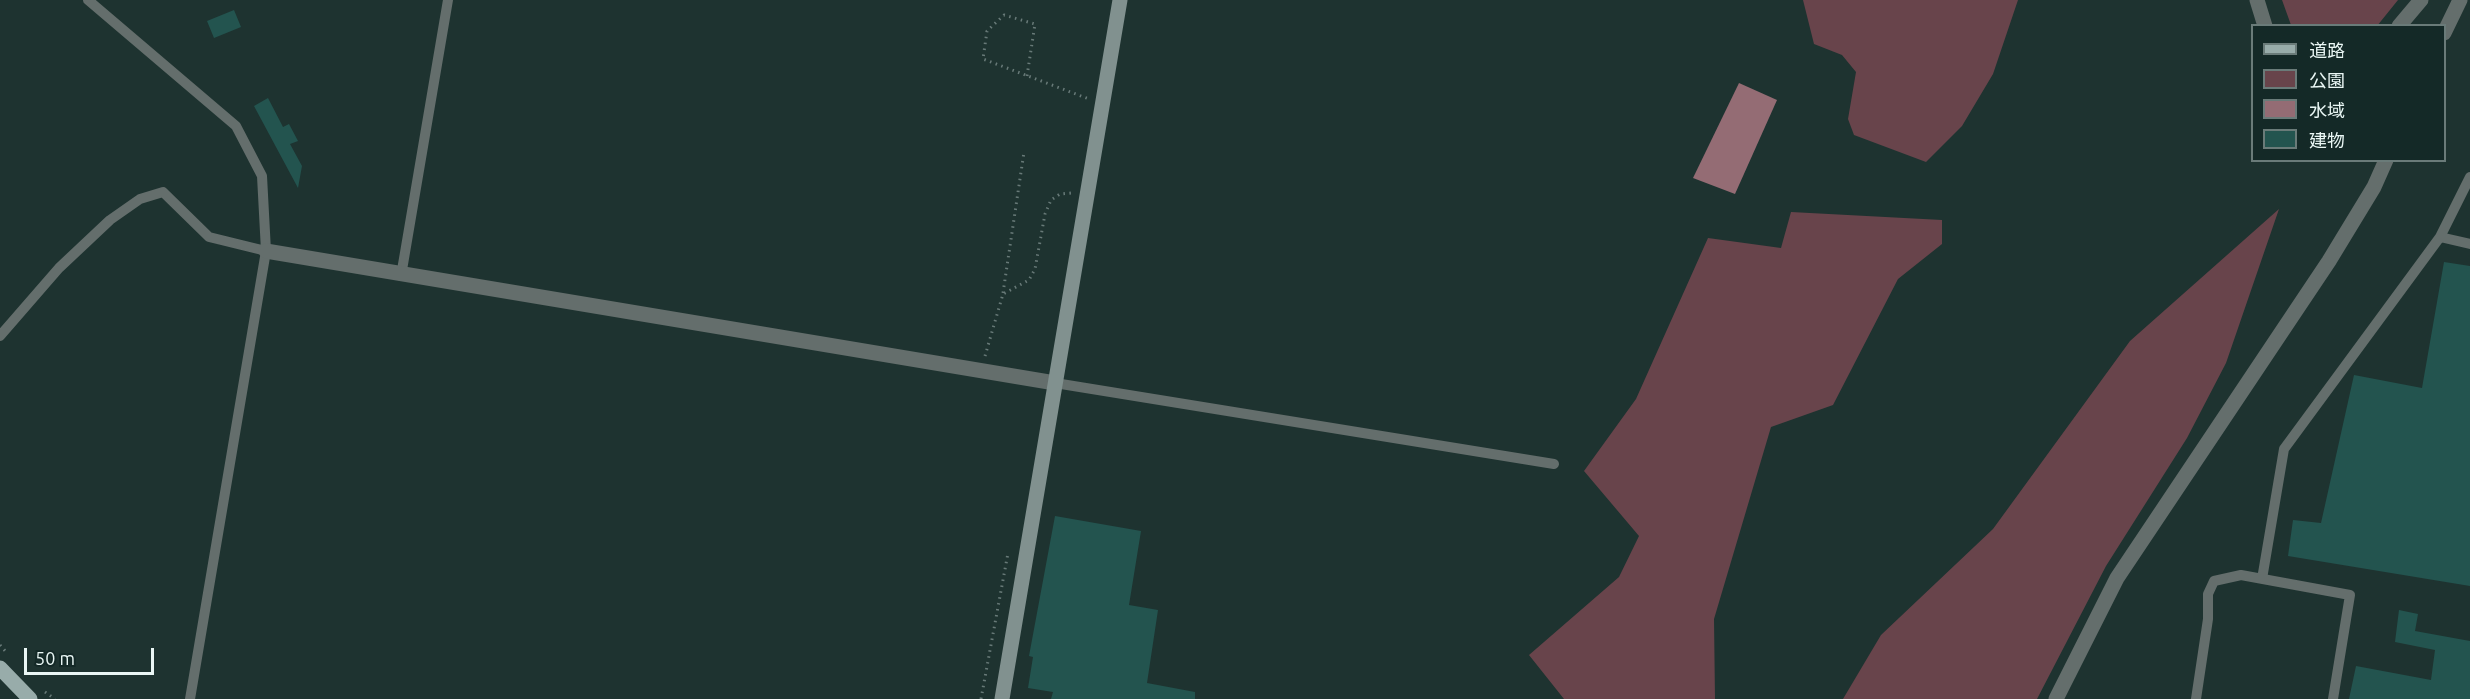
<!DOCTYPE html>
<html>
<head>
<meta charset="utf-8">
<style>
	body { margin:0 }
	#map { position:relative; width:2470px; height:699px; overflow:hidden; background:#1e3330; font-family:Ubuntu,"Noto Sans JP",sans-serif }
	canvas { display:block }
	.legend { position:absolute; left:2251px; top:24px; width:195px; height:138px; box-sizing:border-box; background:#142927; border:2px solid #6a7b79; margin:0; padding:8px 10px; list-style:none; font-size:18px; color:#eaf7f5 }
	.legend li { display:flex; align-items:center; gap:12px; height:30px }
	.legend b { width:30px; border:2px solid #6a7b79 }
	.scale { position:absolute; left:24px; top:648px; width:130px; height:27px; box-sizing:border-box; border:3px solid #eaf7f5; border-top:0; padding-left:8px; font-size:18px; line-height:21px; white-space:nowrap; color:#eaf7f5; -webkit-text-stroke:4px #142927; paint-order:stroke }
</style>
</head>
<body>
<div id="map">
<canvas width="2470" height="699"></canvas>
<ul class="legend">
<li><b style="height:8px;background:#98acaa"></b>道路</li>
<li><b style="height:16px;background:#68444b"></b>公園</li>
<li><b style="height:16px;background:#946c74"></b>水域</li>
<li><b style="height:16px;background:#23544f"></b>建物</li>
</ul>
<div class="scale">50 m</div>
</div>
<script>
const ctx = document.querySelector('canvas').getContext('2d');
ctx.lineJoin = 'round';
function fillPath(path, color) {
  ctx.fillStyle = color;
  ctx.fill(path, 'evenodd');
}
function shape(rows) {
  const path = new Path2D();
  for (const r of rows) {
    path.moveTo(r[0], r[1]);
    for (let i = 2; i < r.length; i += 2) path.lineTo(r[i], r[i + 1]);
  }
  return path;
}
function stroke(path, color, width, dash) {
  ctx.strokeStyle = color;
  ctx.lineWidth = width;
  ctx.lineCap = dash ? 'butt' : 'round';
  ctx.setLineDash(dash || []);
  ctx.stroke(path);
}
fillPath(shape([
	[1803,0,2018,0,1993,74,1962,126,1926,162,1854,135,1848,119,1856,72,1842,55,1814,44],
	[2282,0,2398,0,2377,26,2291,25],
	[2279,209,2226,363,2187,438,2106,566,2037,699,1843,699,1881,635,1993,529,2130,341],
	[1791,212,1942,220,1942,244,1898,279,1833,405,1771,427,1714,619,1715,699,1564,699,1529,655,1619,577,1639,536,1584,471,1636,399,1708,238,1781,248]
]), '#68444b');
fillPath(shape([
	[1739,83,1777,100,1735,194,1693,178]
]), '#946c74');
fillPath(shape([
	[234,10,241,27,214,38,207,21],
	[268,98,283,127,289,124,298,141,290,144,302,166,298,188,254,106],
	[2444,262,2470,266,2470,586,2288,556,2293,520,2321,523,2354,375,2422,388],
	[1055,516,1141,531,1129,605,1158,610,1147,683,1195,692,1195,699,1051,699,1053,692,1028,688,1033,657,1029,656],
	[2399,610,2418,614,2415,631,2470,641,2470,699,2349,699,2356,666,2431,680,2435,650,2395,642]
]), '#23544f');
stroke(shape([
	[1027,76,1035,24,1004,15,987,31,983,59,1089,99],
	[1003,293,1024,152],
	[985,356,1003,294,1029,280,1035,269,1045,214,1051,200,1060,194,1072,193],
	[0,645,7,653],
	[45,692,55,699],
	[981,699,1008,553]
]), '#687a78', 3, [1.5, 4.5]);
stroke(shape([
	[88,0,236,126,262,176,266,251,190,699],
	[2440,237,2470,244],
	[401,276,448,0],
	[0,336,59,268,110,220,140,199,163,192,209,237,266,251],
	[1055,383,1554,464],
	[2262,579,2284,449,2440,237,2470,177],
	[2196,699,2208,619,2208,594,2214,581,2241,575,2350,595,2333,699]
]), '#646e6c', 10);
stroke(shape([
	[2257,0,2265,26],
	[2399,26,2421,0],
	[2444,33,2460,0],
	[266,251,1055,383],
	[2056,699,2117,578,2329,261,2374,187,2386,160]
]), '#646e6c', 15);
stroke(shape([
	[1002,699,1120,0]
]), '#81918f', 15);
stroke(shape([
	[0,668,30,699]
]), '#98acaa', 15);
</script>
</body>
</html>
